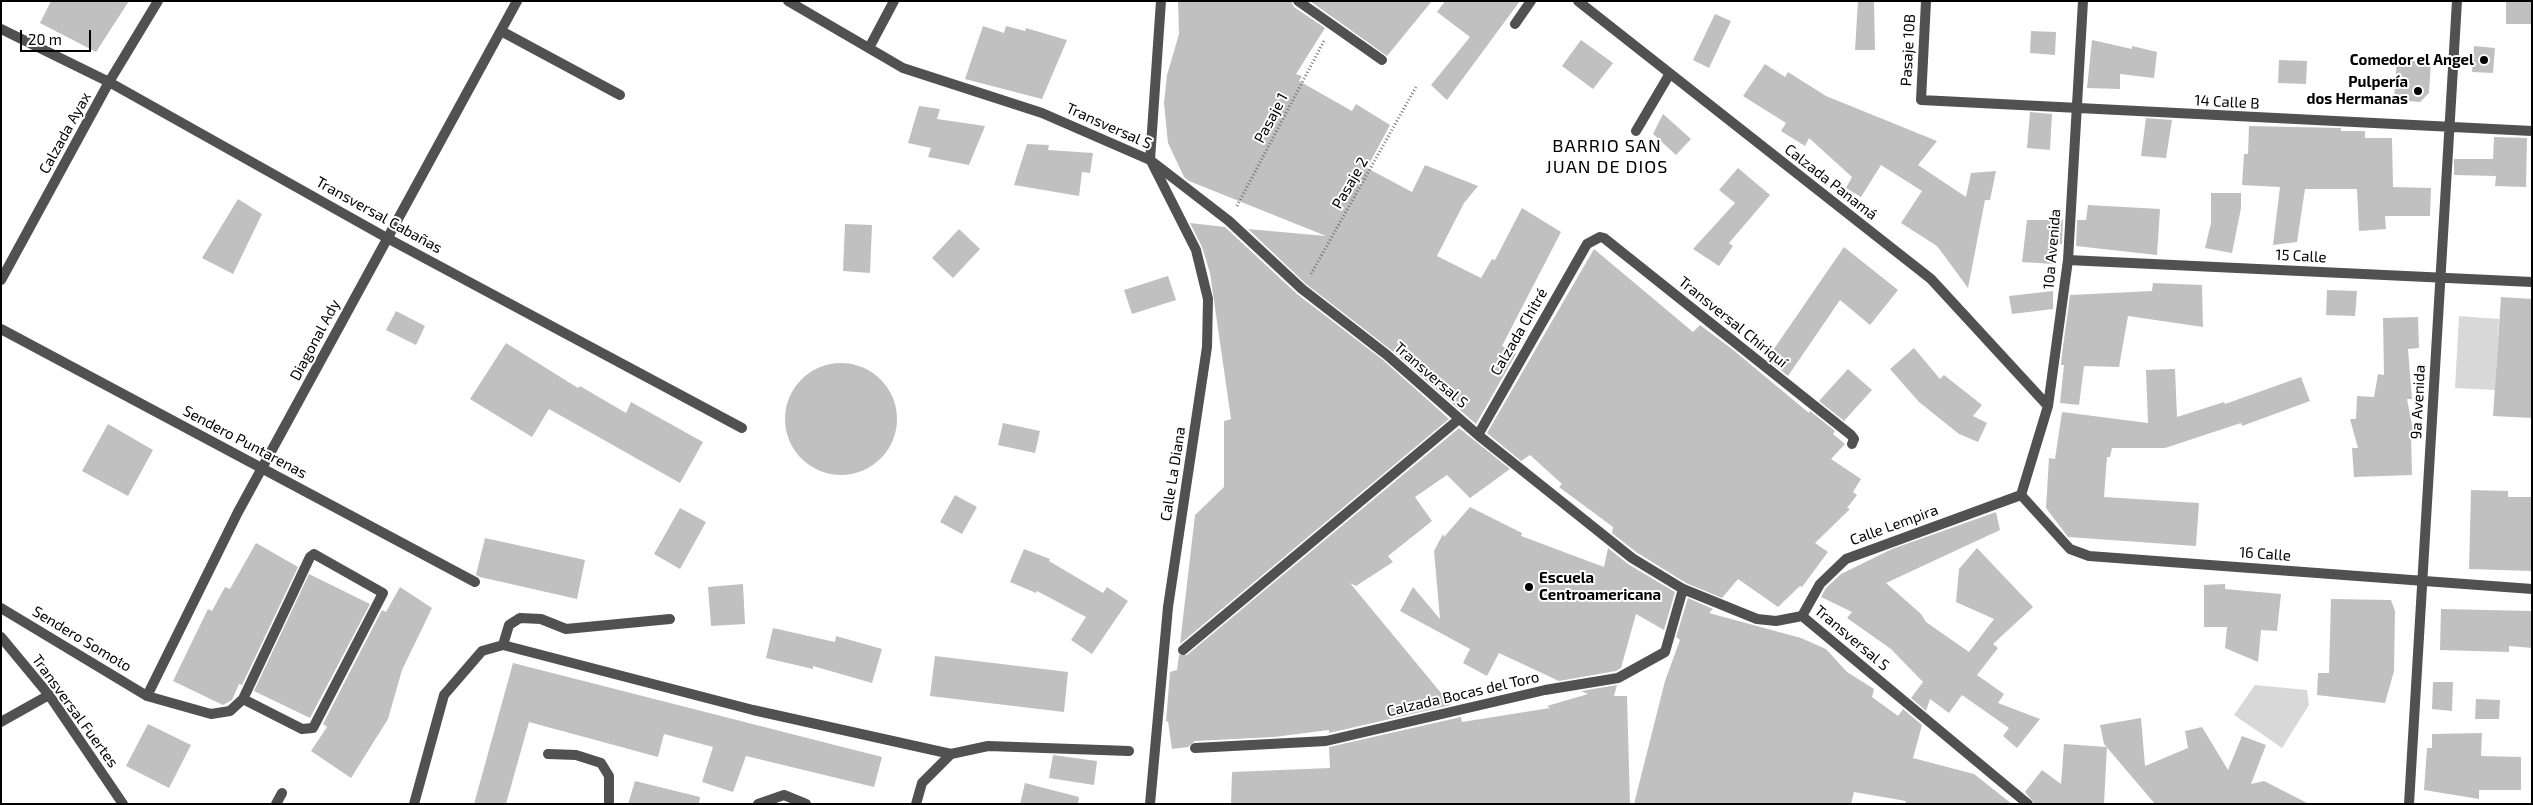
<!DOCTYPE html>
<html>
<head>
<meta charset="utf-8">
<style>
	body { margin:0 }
	#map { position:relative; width:2533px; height:805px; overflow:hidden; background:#fff; font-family:"Exo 2",sans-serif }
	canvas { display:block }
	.frame { position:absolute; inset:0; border:2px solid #000; pointer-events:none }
	.scale { position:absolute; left:20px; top:30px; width:71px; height:22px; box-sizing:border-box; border:2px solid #000; border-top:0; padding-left:6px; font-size:15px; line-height:18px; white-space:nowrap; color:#000; -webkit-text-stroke:4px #fff; paint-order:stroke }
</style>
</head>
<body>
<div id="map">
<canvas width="2533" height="805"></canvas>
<div class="frame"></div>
<div class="scale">20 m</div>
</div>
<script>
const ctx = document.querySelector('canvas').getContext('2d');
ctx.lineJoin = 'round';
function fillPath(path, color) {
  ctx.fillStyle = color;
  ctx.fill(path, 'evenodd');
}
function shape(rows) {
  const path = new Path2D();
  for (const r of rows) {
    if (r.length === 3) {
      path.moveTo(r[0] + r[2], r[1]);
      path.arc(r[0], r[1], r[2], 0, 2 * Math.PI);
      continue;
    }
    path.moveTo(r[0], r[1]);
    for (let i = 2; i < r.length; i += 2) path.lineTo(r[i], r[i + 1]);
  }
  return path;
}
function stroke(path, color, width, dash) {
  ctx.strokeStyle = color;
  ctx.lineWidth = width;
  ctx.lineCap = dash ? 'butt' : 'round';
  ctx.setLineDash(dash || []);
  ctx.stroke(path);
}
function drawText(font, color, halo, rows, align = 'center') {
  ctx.font = font + ' "Exo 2",sans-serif';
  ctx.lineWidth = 4;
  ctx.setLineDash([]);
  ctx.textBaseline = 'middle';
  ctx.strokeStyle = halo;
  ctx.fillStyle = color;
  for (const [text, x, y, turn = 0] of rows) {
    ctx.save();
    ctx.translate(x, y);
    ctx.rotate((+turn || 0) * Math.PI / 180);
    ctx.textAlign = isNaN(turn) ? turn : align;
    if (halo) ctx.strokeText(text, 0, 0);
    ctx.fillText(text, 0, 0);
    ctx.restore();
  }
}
fillPath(shape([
	[2459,316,2499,319,2495,390,2455,388],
	[2255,685,2307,690,2309,705,2282,748,2234,715]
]), '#d8d8d8');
fillPath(shape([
	[51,1,129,1,96,52,40,23],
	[1178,1,1291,1,1294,7,1325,28,1296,74,1302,76,1299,81,1352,111,1356,104,1390,125,1367,168,1412,192,1425,165,1478,186,1464,203,1437,256,1481,278,1492,259,1495,260,1522,208,1561,232,1502,346,1516,354,1476,424,1391,350,1306,284,1248,229,1326,236,1189,181,1184,177,1168,143,1164,103,1167,75,1179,34],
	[1310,1,1432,1,1387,56],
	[1445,1,1520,1,1447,100,1431,85,1470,37,1437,12],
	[1858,1,1874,1,1875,50,1855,50],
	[2506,1,2532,1,2532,24,2506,24],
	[1715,14,1731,21,1709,68,1693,60],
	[983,26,1004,33,1006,26,1025,31,1026,28,1067,40,1042,99,965,79],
	[2031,31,2056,32,2055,55,2030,53],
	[1581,40,1613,63,1593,89,1562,66],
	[2092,40,2132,49,2132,46,2157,52,2154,78,2120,74,2120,89,2087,88],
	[2474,46,2495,48,2493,73,2472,72],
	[2279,60,2307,61,2306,84,2278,83],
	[2397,60,2431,62,2429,93,2420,102,2394,100],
	[1765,64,1785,77,1788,72,1826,96,1937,141,1918,165,1966,197,1971,173,1996,171,1990,200,1985,200,1968,288,1937,246,1901,223,1922,191,1881,165,1861,197,1846,188,1852,177,1809,138,1805,146,1781,131,1786,123,1743,96],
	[919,106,940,109,937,119,985,126,969,165,928,157,931,148,908,143],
	[2030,112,2052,114,2050,150,2027,148],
	[1663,114,1691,139,1676,155,1653,134],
	[2146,118,2172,120,2166,158,2141,156],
	[2249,126,2341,128,2341,131,2365,131,2365,138,2392,138,2393,187,2431,188,2430,216,2385,216,2386,229,2359,231,2357,189,2305,189,2297,242,2273,245,2280,187,2242,185,2244,154,2248,154],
	[2494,137,2527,138,2526,187,2495,186,2496,176,2454,175,2454,159,2493,159],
	[1027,144,1049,145,1048,150,1093,153,1090,173,1082,172,1079,196,1014,185],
	[1738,168,1770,195,1729,243,1733,246,1719,266,1693,249,1735,203,1719,190],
	[2211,193,2241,193,2241,208,2232,253,2205,248,2211,223],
	[238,199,262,214,233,274,202,258],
	[2088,205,2160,209,2157,255,2076,246,2077,220,2086,220],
	[2027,220,2063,220,2062,244,2054,243,2053,264,2022,262],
	[1190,223,1225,227,1297,294,1383,360,1449,419,1180,644,1195,515,1224,487,1224,421,1231,419,1210,273,1202,247],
	[845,224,872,225,870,273,843,271],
	[959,229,980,249,953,278,932,258],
	[1844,247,1898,290,1870,325,1840,300,1788,376,1767,359],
	[1594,249,1693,332,1700,325,1732,349,1809,413,1810,411,1835,431,1833,434,1845,444,1831,459,1861,479,1853,492,1857,495,1847,508,1850,509,1815,543,1828,552,1802,587,1800,586,1778,607,1738,579,1722,598,1686,583,1636,552,1612,533,1613,527,1559,487,1562,484,1530,455,1521,461,1487,433],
	[1168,276,1176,300,1132,314,1124,290],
	[2153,283,2202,285,2203,327,2128,316,2119,367,2084,366,2079,405,2060,403,2064,365,2061,365,2062,354,2070,295,2152,291],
	[2327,290,2357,291,2355,316,2326,315],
	[2053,291,2053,309,2012,314,2009,296],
	[2501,297,2532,299,2532,418,2493,416],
	[396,311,425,326,416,345,386,330],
	[2418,317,2419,348,2408,349,2412,399,2407,399,2414,435,2411,435,2412,475,2354,477,2352,448,2358,448,2350,419,2356,419,2357,396,2374,397,2378,374,2384,375,2383,318],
	[506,343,578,388,580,386,626,413,631,402,703,442,680,483,549,409,532,437,470,399],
	[1914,348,1940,379,1944,375,1982,405,1973,416,1987,423,1978,442,1959,434,1919,402,1890,369],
	[841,419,56],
	[1848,369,1872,390,1844,421,1819,401],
	[2175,369,2177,417,2224,402,2225,404,2301,377,2310,401,2242,426,2241,423,2165,448,2112,448,2110,457,2107,457,2104,497,2199,503,2196,546,2068,537,2046,508,2049,458,2055,459,2062,412,2148,423,2146,370],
	[1003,423,1040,431,1035,453,998,445],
	[108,424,153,450,128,496,82,471],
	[1459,428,1510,469,1470,498,1447,475,1415,497,1432,521,1388,556,1393,562,1356,586,1350,583,1451,705,1329,733,1329,730,1274,737,1195,741,1188,747,1172,749,1168,721,1166,722,1170,672,1177,670,1179,655,1187,655],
	[2471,490,2508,491,2508,497,2532,497,2532,571,2469,569],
	[955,495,977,507,962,534,940,522],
	[1470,507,1522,533,1521,536,1604,567,1608,548,1628,564,1675,592,1664,630,1636,614,1621,668,1616,671,1559,681,1499,653,1487,676,1463,663,1470,649,1400,611,1413,587,1440,619,1434,551,1443,534,1444,537],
	[680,508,706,522,680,569,654,554],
	[1996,512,2000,530,1886,583,1921,614,1926,622,1969,652,1994,619,1956,602,1959,569,1977,548,2033,607,1993,644,1998,648,1977,675,2004,694,1998,703,2040,719,2017,748,2003,736,2009,728,1962,695,1949,713,1930,699,1926,711,1911,698,1923,682,1891,649,1847,618,1852,612,1821,597,1826,588,1841,574,1892,549],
	[485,538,585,560,577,599,480,577,476,575],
	[256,543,298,567,242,685,239,684,232,700,223,705,173,681,208,609,212,611,225,587,230,589],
	[1024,549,1050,559,1049,561,1103,593,1107,587,1128,601,1092,654,1071,640,1086,617,1037,591,1036,593,1010,582],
	[309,574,370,604,310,718,254,691],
	[743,584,745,624,711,626,708,587],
	[2225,584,2225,589,2281,594,2277,631,2261,630,2258,662,2225,648,2227,627,2204,627,2204,585],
	[400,587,432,608,402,670,388,719,351,778,311,751,327,727,323,724,382,610,386,612],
	[1688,598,1713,609,1709,613,1801,638,1826,649,1847,672,1874,689,1872,697,1898,716,1903,709,1922,725,1913,758,1974,774,2012,804,1905,804,1906,801,1854,792,1851,804,1634,804,1665,681,1680,640,1676,637],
	[2331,599,2391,600,2395,611,2394,671,2385,703,2317,695,2318,673,2329,673],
	[2441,609,2532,611,2532,648,2509,646,2509,652,2440,650],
	[773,628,835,642,836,636,882,649,872,683,813,666,813,669,766,658],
	[935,656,1068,672,1064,712,930,696],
	[513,663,882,757,874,787,746,756,733,792,702,782,713,747,664,734,658,757,529,722,506,804,474,804],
	[2433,682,2453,682,2452,711,2432,709],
	[1617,685,1614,696,1627,696,1630,804,1231,804,1232,772,1330,768,1329,747,1461,717,1462,722,1550,708,1547,706,1588,694,1581,691],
	[2476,699,2500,700,2499,719,2475,719],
	[2141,718,2145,766,2188,748,2185,731,2202,727,2228,770,2242,736,2266,745,2251,784,2264,781,2309,804,2155,804,2104,744,2100,725],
	[148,724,191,745,169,788,126,766],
	[2482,733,2481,756,2521,757,2521,790,2479,790,2479,799,2424,790,2427,748,2432,748,2432,734],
	[2064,744,2107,747,2104,804,2035,804,2025,792,2042,770,2061,784],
	[1053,755,1097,761,1094,785,1049,778],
	[635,781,700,797,699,804,628,804],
	[1025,783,1079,797,1078,804,1020,804]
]), '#c0c0c0');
stroke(shape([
	[1237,206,1325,39],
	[1311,274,1416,87]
]), '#737373', 3, [1, 2.5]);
stroke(shape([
	[1515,24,1531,1],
	[503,645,509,625,520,618,541,619,566,629,670,619],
	[548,754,576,755,601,763,609,776,609,804],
	[414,804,444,695,482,651,503,645,753,710,951,754],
	[758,804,784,795,806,804],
	[916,804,922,783,951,754,988,746,1129,751]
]), '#515151', 10);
stroke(shape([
	[788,1,903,68,1042,113,1150,160,1229,221,1302,289,1387,355,1478,435,1632,558,1683,589,1757,619,1776,621,1802,616,2028,804],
	[1298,1,1382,60],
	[1578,1,1931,279,2048,406],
	[1926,1,1921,100,2532,131],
	[1,29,109,82,387,238,742,428],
	[501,31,620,95],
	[869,48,894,1],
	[1636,131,1669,75],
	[1150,160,1161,1],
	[2068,260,2532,282],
	[1,280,109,82,158,1],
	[1,329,475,582],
	[1478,435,1587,244,1600,237,1604,238,1851,435,1854,439,1852,444],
	[2021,495,2070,549,2089,556,2532,589],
	[2021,495,2048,406,2068,260,2083,1],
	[314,554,383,593,313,728,302,729,243,699,310,557,314,554],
	[1,608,147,696,211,714,230,711,243,699],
	[1802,616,1820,584,1846,559,2021,495],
	[1,637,49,695,123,804],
	[1183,650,1459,419],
	[147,696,238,512,517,1],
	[1,722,49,695],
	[1195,748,1326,741,1545,690,1618,678,1665,652,1683,589],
	[276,804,282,793],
	[1150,804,1168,607,1207,347,1208,299,1196,250,1152,163],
	[2409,804,2457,1]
]), '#515151', 10);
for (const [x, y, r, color] of [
	[2484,60,5,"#000"],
	[2418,91,5,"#000"],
	[1529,587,5,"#000"]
]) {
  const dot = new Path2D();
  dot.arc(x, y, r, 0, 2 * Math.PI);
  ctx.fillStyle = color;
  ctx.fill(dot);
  stroke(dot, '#fff', 2);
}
drawText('15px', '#000', '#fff', [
	["Pasaje 10B",1908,50,-87],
	["14 Calle B",2227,102,3],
	["Pasaje 1",1271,118,-62],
	["Transversal S",1109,126,24],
	["Calzada Ayax",65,133,-61],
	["Calzada Panamá",1831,182,38],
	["Pasaje 2",1350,183,-60],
	["Transversal Cabañas",379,215,29],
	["10a Avenida",2052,249,-85],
	["15 Calle",2301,256,3],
	["Transversal Chiriquí",1733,322,39],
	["Calzada Chitré",1519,332,-60],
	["Diagonal Ady",315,340,-62],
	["Transversal S",1431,375,41],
	["9a Avenida",2418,402,-87],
	["Sendero Puntarenas",245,442,28],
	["Calle La Diana",1173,474,-81],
	["Calle Lempira",1894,525,-20],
	["16 Calle",2265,554,4],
	["Transversal S",1852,638,40],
	["Sendero Somoto",82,639,31],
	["Calzada Bocas del Toro",1463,694,-13],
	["Transversal Fuertes",75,711,54]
]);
drawText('bold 15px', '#000', '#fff', [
	["Comedor el Angel",2474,60],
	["Pulpería",2408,82],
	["dos Hermanas",2408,99],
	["Escuela",1539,578,"left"],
	["Centroamericana",1539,595,"left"]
], 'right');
ctx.letterSpacing = '1px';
drawText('18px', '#000', '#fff', [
	["BARRIO SAN",1607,146],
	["JUAN DE DIOS",1607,167]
]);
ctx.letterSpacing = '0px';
</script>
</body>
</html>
